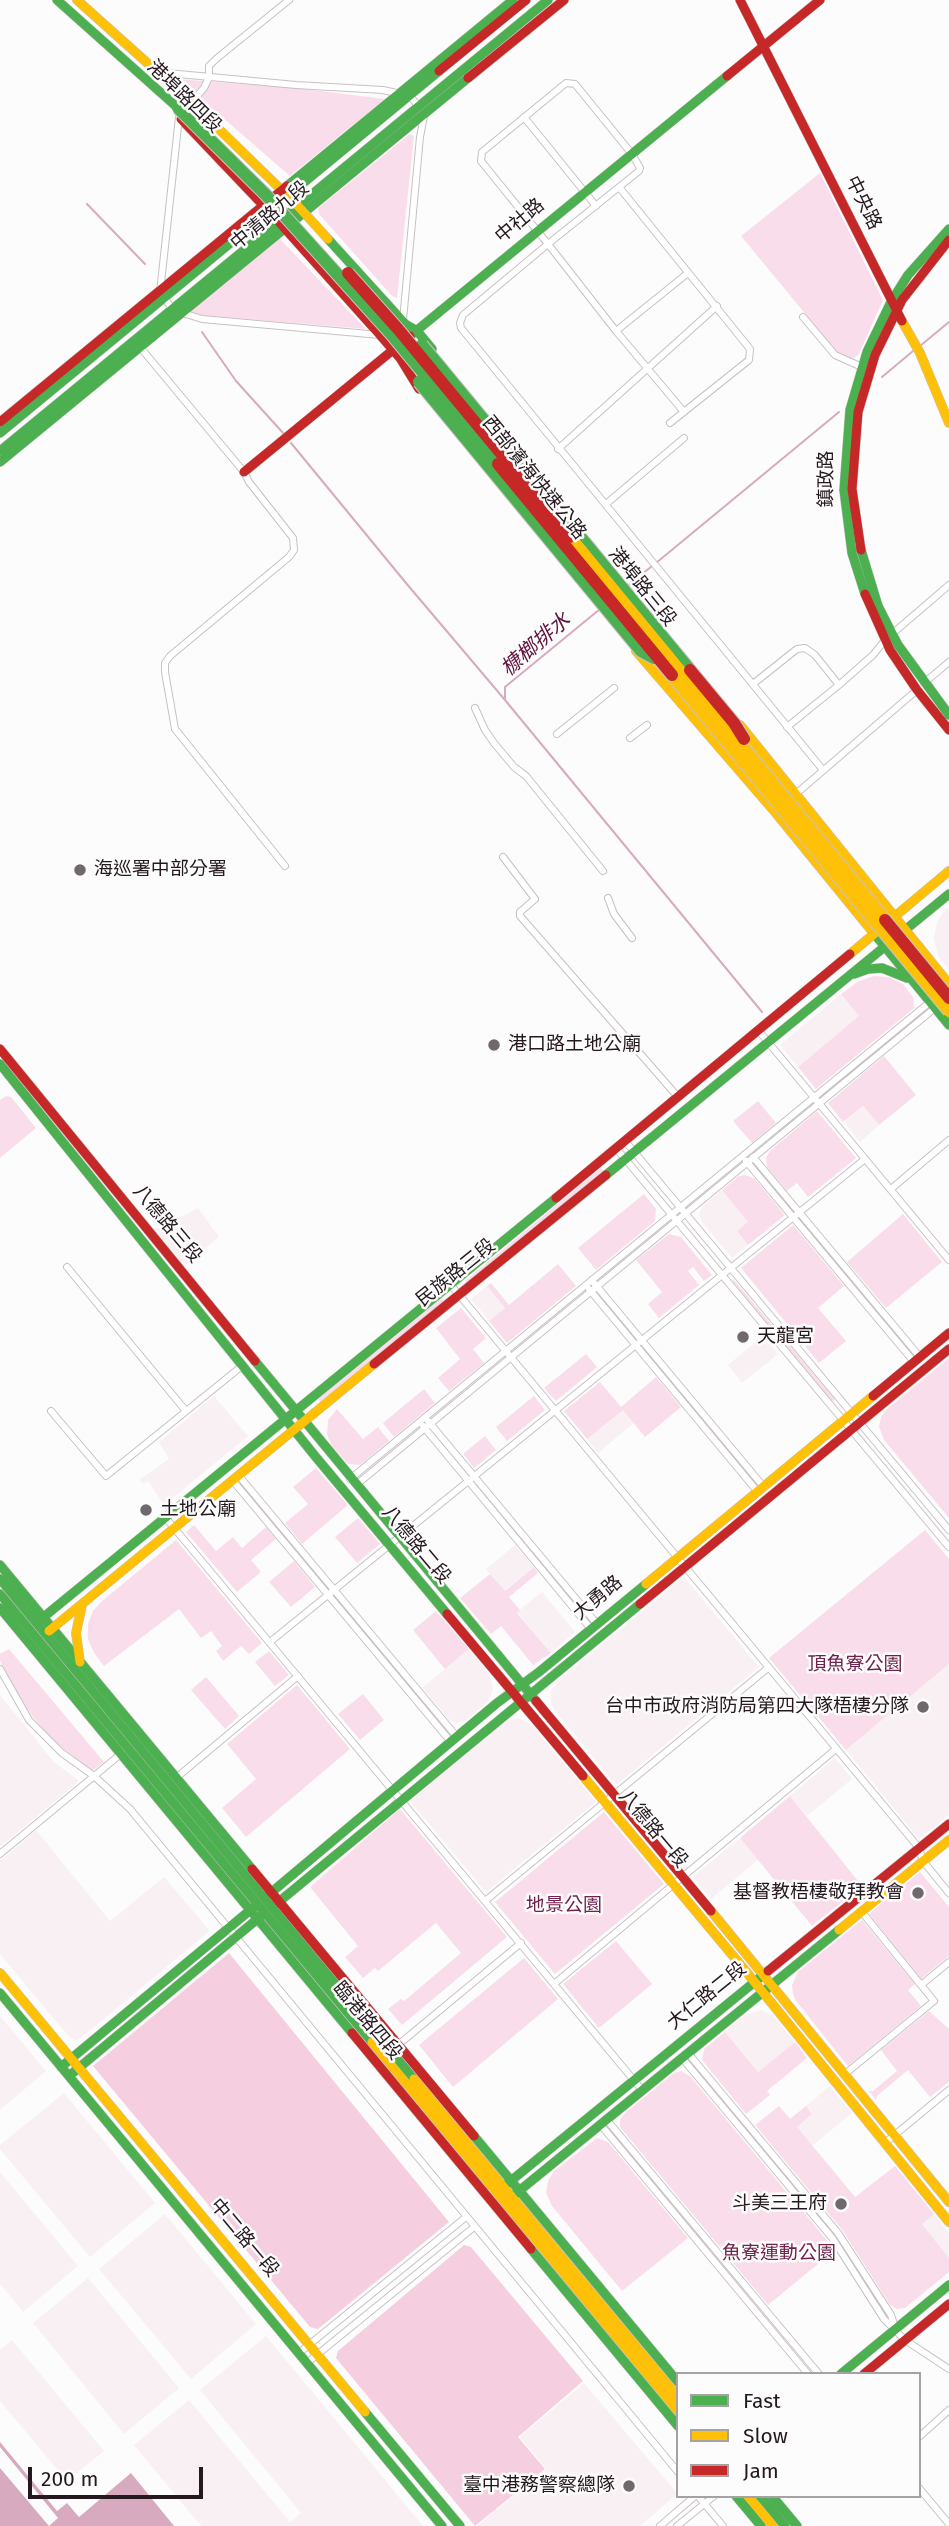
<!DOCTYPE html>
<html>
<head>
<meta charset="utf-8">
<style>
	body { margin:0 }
	#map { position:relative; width:949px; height:2526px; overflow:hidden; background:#fcfcfc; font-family:"Fira Sans",sans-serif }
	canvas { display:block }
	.legend { position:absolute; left:676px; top:2372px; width:245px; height:126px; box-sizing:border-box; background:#fcfcfc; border:2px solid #a6a1a4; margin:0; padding:9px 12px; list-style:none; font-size:21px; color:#25191f }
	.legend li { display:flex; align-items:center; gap:14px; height:35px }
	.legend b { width:35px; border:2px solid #a6a1a4 }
	.scale { position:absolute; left:28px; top:2467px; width:175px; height:32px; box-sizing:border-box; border:4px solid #25191f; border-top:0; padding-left:9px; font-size:21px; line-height:24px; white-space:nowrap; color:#25191f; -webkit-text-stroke:5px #fcfcfc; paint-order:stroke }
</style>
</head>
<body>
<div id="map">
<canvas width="949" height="2526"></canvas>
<ul class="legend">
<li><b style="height:9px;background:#4caf50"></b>Fast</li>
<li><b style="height:9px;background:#ffc107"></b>Slow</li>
<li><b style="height:9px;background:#c62828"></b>Jam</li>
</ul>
<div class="scale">200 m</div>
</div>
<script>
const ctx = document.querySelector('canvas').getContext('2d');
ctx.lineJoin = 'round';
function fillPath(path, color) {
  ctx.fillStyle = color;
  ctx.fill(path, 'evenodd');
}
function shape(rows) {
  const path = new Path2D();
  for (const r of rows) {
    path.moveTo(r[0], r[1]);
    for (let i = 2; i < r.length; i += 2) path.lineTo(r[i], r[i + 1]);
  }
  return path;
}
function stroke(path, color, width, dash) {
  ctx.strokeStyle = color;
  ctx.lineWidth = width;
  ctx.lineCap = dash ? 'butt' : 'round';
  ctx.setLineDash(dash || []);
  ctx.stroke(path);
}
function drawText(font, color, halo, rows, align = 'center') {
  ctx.font = font + ' "Fira Sans","Noto Sans TC",sans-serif';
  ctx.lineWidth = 5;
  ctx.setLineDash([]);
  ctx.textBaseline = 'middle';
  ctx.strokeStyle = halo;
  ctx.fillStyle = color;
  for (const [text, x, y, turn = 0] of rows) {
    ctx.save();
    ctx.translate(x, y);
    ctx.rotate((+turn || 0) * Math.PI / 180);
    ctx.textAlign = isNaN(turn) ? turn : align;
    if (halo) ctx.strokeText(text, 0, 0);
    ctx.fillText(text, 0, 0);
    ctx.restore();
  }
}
fillPath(shape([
	[946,908,949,911,949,970,938,956,934,938,937,922],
	[841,994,860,1016,798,1067,780,1045],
	[863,1106,879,1125,860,1142,844,1122],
	[722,1190,749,1222,737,1231,748,1245,732,1258,702,1222,699,1214,703,1206],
	[198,1208,219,1237,185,1265,155,1230],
	[487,1286,505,1308,489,1321,471,1299],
	[763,1336,778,1354,742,1383,728,1365],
	[214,1396,248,1436,164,1505,148,1481,143,1484,139,1480,169,1459,159,1442],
	[623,1409,634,1423,598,1453,587,1439],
	[515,1545,534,1567,504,1591,486,1569],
	[684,1577,759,1667,616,1785,555,1711,551,1702,551,1691,558,1681],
	[542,1592,575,1632,551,1653,517,1612],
	[469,1649,490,1675,493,1690,488,1702,465,1721,457,1723,449,1720,422,1688],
	[949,1664,949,1815,919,1839,846,1750],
	[0,1695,54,1762,79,1781,0,1847],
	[511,1719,521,1719,532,1725,596,1802,486,1892,410,1801,502,1724],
	[835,1758,852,1779,807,1816,790,1796],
	[36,1830,110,1921,164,1877,210,1931,77,2041,70,2038,0,1954,0,1861],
	[740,1838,758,1860,711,1899,693,1877],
	[761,2010,773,2016,795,2042,758,2072,725,2032,747,2014],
	[0,2016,46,2071,0,2110],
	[830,2086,852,2113,812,2146,796,2127,812,2114,806,2106],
	[64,2093,155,2203,90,2257,0,2149,0,2145],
	[0,2172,78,2266,23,2312,0,2284],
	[165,2214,256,2324,191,2379,99,2269],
	[934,2214,949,2233,949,2258,921,2224],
	[88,2278,179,2388,124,2434,33,2323],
	[266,2336,367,2458,423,2526,201,2526,134,2445,189,2400,290,2522,301,2513,200,2390],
	[12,2340,104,2451,67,2481,0,2401,0,2350],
	[584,2383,676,2492,676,2495,640,2526,477,2526,546,2469,520,2437]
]), '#f9f0f4');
fillPath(shape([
	[178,79,296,88,385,99,290,176],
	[410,134,414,136,397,298,392,296,319,214,318,208],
	[820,173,883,300,859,354,854,358,849,359,836,351,741,236],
	[279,238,366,329,187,314],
	[874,976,889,977,903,984,913,997,914,1008,816,1089,798,1067,859,1016,841,994,859,981],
	[884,1056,916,1095,879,1125,863,1106,843,1122,828,1103],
	[6,1096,11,1097,36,1128,0,1158,0,1100],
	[758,1101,776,1123,752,1143,733,1121],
	[817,1111,856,1158,808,1197,797,1183,787,1191,767,1167,766,1158,770,1151],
	[601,1168,603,1171,467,1282,465,1281],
	[745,1175,754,1178,785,1215,748,1245,737,1231,748,1222,722,1190,739,1176],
	[644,1194,656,1209,655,1221,596,1270,578,1248],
	[903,1214,942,1262,886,1308,847,1262],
	[793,1225,844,1286,818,1308,846,1341,819,1363,741,1268],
	[669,1234,681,1237,712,1275,704,1281,693,1267,688,1271,699,1285,659,1318,648,1304,662,1292,636,1260],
	[558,1264,576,1286,507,1343,489,1321,505,1308,487,1286,491,1283,509,1305],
	[733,1279,835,1399,832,1401,733,1282],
	[442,1298,444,1301,320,1402,318,1399],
	[461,1308,486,1338,473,1349,484,1363,449,1391,438,1378,460,1359,436,1328],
	[586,1354,597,1367,556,1401,544,1388],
	[949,1358,949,1518,884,1440,879,1427,881,1417,886,1410],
	[656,1377,681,1407,645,1437,623,1410,587,1439,564,1411,600,1382,621,1407],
	[424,1389,435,1403,394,1437,383,1423],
	[534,1396,545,1410,507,1441,496,1427],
	[337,1409,363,1439,378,1427,389,1441,360,1465,348,1464,332,1446,327,1435,328,1420],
	[485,1436,496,1450,474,1468,463,1454],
	[316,1468,348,1505,302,1544,285,1523,308,1504,293,1487],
	[358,1518,380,1544,357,1563,335,1537],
	[194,1525,216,1551,233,1537,242,1548,266,1527,276,1539,251,1560,261,1572,237,1592,186,1532],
	[925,1530,949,1559,949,1664,846,1750,769,1658],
	[176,1540,262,1643,249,1654,241,1646,223,1661,216,1651,222,1646,211,1631,201,1638,179,1609,104,1666,94,1653,88,1639,88,1624,93,1611,101,1602],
	[294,1561,315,1587,291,1607,269,1582],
	[534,1567,538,1573,509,1597,520,1610,517,1613,551,1653,533,1665,501,1626,491,1634,460,1598,490,1574,505,1591],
	[436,1611,469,1649,445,1669,413,1630],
	[9,1649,104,1762,92,1771,50,1738,19,1699,0,1661,0,1654],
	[269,1651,289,1675,275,1686,255,1662],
	[206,1677,239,1716,225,1729,191,1690],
	[297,1685,350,1749,246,1837,222,1808,256,1779,227,1744],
	[363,1694,384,1720,360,1740,338,1714],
	[790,1796,862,1886,812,1926,740,1838],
	[400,1809,507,1937,402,2025,388,2009,401,1999,404,2001,461,1953,436,1923,378,1971,375,1968,363,1978,345,1957,358,1946,310,1887],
	[604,1812,664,1884,555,1974,495,1902],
	[920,1872,949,1907,949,1956,921,1979,869,1914],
	[862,1920,915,1984,908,1990,921,2006,848,2066,796,2001,793,1994,792,1985,798,1972],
	[616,1941,652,1984,599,2028,563,1984],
	[524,1958,558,1999,453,2087,419,2045],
	[929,2011,949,2029,949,2082,930,2097,908,2070,877,2096,876,2100,869,2091,873,2091,897,2071,881,2050],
	[725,2032,758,2072,795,2042,807,2058,767,2091,770,2095,746,2114,702,2060,704,2049],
	[681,2071,690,2076,835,2250,768,2305,620,2127,620,2120,624,2114,674,2073],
	[779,2106,790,2119,806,2106,812,2114,797,2127,855,2197,895,2166,934,2214,922,2224,949,2258,949,2272,905,2308,897,2309,890,2305,843,2231,755,2125],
	[613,2132,814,2374,611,2133],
	[597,2138,608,2142,688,2238,622,2291,552,2206,546,2193,548,2181,554,2171]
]), '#faddea');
fillPath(shape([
	[229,1953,449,2222,318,2329,310,2327,93,2066],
	[464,2245,471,2247,583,2381,518,2437,545,2469,475,2526,336,2358,338,2351]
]), '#f5cfe0');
fillPath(shape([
	[0,2442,57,2511,67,2503,79,2517,131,2473,174,2526,0,2526]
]), '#d8aac0');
fillPath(shape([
	[0,2447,58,2518,49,2526,0,2468]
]), '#fcfcfc');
stroke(shape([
	[87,204,145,264],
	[202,332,236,381,284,434],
	[920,346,949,322],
	[882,377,913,351],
	[291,443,406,583,505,700],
	[656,563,839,412],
	[629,585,652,566],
	[600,609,505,687,505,700,762,1012]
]), '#d8aac0', 2);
const street = shape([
	[289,0,216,59,209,66,209,77,204,88,179,117,160,292,173,310,202,319,380,335],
	[157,72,296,85,383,90,410,96,419,107],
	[524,117,596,206],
	[619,187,750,349,749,360,670,423],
	[803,317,835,355,862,367],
	[403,320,420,137,424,116],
	[616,331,688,273],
	[140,347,244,472,249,482,293,538,294,550,289,557,170,656,165,663,165,672,175,729,285,866],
	[684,412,616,331,548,244,481,161,482,152,566,83,575,84,632,154,640,168,639,171,548,244,463,315,460,323,461,328,823,770],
	[558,449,717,306],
	[606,504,684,438],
	[924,683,949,662],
	[753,684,797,649,805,648,815,655,839,685],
	[475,708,485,730,494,743,514,767,526,776,603,871],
	[787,727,839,685,873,655,885,640,949,585],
	[557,734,614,688],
	[630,738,647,725],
	[797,793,917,690],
	[503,857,535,899,520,912,520,916,678,1097],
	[608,898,614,914,632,938],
	[758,1030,949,1260],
	[625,1141,949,1530],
	[616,1148,949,1547],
	[753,1157,920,1357],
	[746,1161,914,1362],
	[891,1189,949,1140],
	[67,1267,186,1411],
	[594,1283,763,1486],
	[450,1284,919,1848,923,1861,949,1893],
	[589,1289,757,1491],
	[51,1411,106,1476,242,1366],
	[428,1421,597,1624],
	[423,1426,591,1629],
	[239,1476,457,1737],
	[350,1479,930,1002],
	[233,1481,451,1742],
	[356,1485,935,1008],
	[165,1517,642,2090],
	[270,1642,865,1159],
	[0,1669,29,1720,62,1753,94,1776,130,1809,678,2472],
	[176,1778,298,1676],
	[0,1854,122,1753],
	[485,1901,768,1668],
	[861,1911,921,1985],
	[554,1984,836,1749],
	[398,2045,521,1943],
	[688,2053,838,2233,891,2315,895,2327],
	[682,2058,833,2239,884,2319,905,2340,949,2369],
	[845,2074,934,2001,921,1985,949,1962],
	[606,2119,819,2374],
	[600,2124,808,2374],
	[885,2143,949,2090],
	[299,2353,466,2217],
	[307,2363,474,2227],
	[919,2437,949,2410],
	[919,2488,949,2524],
	[698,2496,723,2526],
	[660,2526,695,2496],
	[677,2526,714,2496]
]);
const fast = shape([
	[57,0,178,108],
	[287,186,513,0],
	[328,239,407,326],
	[405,324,417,331,432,349],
	[410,336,727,76],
	[0,433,439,71],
	[0,451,548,0],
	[0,462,468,78],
	[861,550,878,606,898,645,949,715],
	[865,594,852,553,844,490,850,410,867,352,891,302,908,275,949,229],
	[872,931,949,1025],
	[854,974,868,969,882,968,907,978],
	[0,1064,315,1456,447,1614],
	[606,1175,949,894],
	[255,1361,536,1701],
	[0,1565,252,1869],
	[0,1579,414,2079],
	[0,1594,372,2042],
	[0,1608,352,2033],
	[40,1620,556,1198],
	[267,1896,497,1703,539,1672,646,1584],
	[275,1905,640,1604],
	[0,1993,442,2526],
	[61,2067,254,1907],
	[69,2076,261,1916],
	[474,2136,678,2382],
	[507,2184,768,1971],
	[514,2195,839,1930],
	[531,2249,678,2426],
	[841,2374,949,2285],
	[365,2412,460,2526],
	[736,2496,761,2526],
	[760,2496,785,2526],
	[772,2496,797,2526]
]);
const slow = shape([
	[77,0,192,103,298,206,328,239],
	[902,321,920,353,949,423],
	[636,651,775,812,872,931],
	[740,725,949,984],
	[850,954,949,871],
	[646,1584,873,1396],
	[49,1631,374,1364],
	[80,1662,76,1633,82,1605],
	[583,1776,744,1969,949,2222],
	[711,1911,949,2202],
	[839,1930,949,1840],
	[0,1973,365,2412],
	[372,2042,678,2411],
	[414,2079,678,2397],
	[748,2496,773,2526]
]);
const jam = shape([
	[740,0,902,321],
	[439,71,526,0],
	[727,76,820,0],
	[468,78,564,0],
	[181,119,279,222,380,335,400,358,419,389],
	[0,422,287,186],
	[244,472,410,336],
	[861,550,852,489,858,412,875,355,902,300,949,240],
	[865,594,890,650,917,690,949,730],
	[0,1049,255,1361],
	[556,1198,850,954],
	[374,1364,606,1175],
	[873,1396,949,1333],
	[640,1604,949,1349],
	[447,1614,583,1776],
	[536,1701,711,1911],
	[252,1869,474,2136],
	[768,1971,949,1824],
	[352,2033,531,2249],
	[864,2374,949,2304]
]);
stroke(street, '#c7c1c3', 8);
stroke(fast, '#c7c1c3', 10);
stroke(slow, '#c7c1c3', 10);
stroke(jam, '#c7c1c3', 10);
stroke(street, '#fff', 6);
stroke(fast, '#4caf50', 9);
stroke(slow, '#ffc107', 9);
stroke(jam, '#c62828', 9);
const fastBridge = shape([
	[178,108,265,194,392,335,498,464],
	[422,345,690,670],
	[419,382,641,651,654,658]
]);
const slowBridge = shape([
	[570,537,885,920],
	[672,675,949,1011]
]);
const jamBridge = shape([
	[348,273,398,329,570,537],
	[498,464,672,675],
	[690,670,734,723,744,739],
	[885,920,949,998]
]);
stroke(fastBridge, '#c7c1c3', 14, []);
stroke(slowBridge, '#c7c1c3', 14, []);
stroke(jamBridge, '#c7c1c3', 14, []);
stroke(fastBridge, '#4caf50', 12);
stroke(slowBridge, '#ffc107', 12);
stroke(jamBridge, '#c62828', 12);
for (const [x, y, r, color] of [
	[80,870,7,"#70686c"],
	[494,1045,7,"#70686c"],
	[743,1337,7,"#70686c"],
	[146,1510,7,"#70686c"],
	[923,1707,7,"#70686c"],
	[918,1893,7,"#70686c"],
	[841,2204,7,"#70686c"],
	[629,2486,7,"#70686c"]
]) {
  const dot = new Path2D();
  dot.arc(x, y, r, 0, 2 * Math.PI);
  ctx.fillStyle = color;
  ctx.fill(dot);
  stroke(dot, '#fcfcfc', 2.5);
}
drawText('19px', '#25191f', '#fcfcfc', [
	["港埠路四段",184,97,44],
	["中央路",863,203,64],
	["中清路九段",270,216,-40],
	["中社路",520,221,-40],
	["西部濱海快速公路",534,478,51],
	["鎮政路",827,479,-90],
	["港埠路三段",642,587,51],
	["八德路三段",167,1224,50],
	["民族路三段",456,1273,-39],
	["八德路二段",416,1545,50],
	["大勇路",598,1598,-40],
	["八德路一段",653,1829,50],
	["大仁路二段",707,1996,-39],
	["臨港路四段",367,2021,50],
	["中二路一段",244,2238,50]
]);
drawText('19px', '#25191f', '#fcfcfc', [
	["海巡署中部分署",94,870],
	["港口路土地公廟",508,1045],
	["天龍宮",757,1337],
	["土地公廟",160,1510],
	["台中市政府消防局第四大隊梧棲分隊",909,1707,"right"],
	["基督教梧棲敬拜教會",904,1893,"right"],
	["斗美三王府",827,2204,"right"],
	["臺中港務警察總隊",615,2486,"right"]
], 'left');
drawText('19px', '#70224d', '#fcfcfc', [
	["頂魚寮公園",855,1665],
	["地景公園",564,1906],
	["魚寮運動公園",779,2254]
]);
drawText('italic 21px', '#611340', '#fcfcfc', [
	["槺榔排水",536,645,-41]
]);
</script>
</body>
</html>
